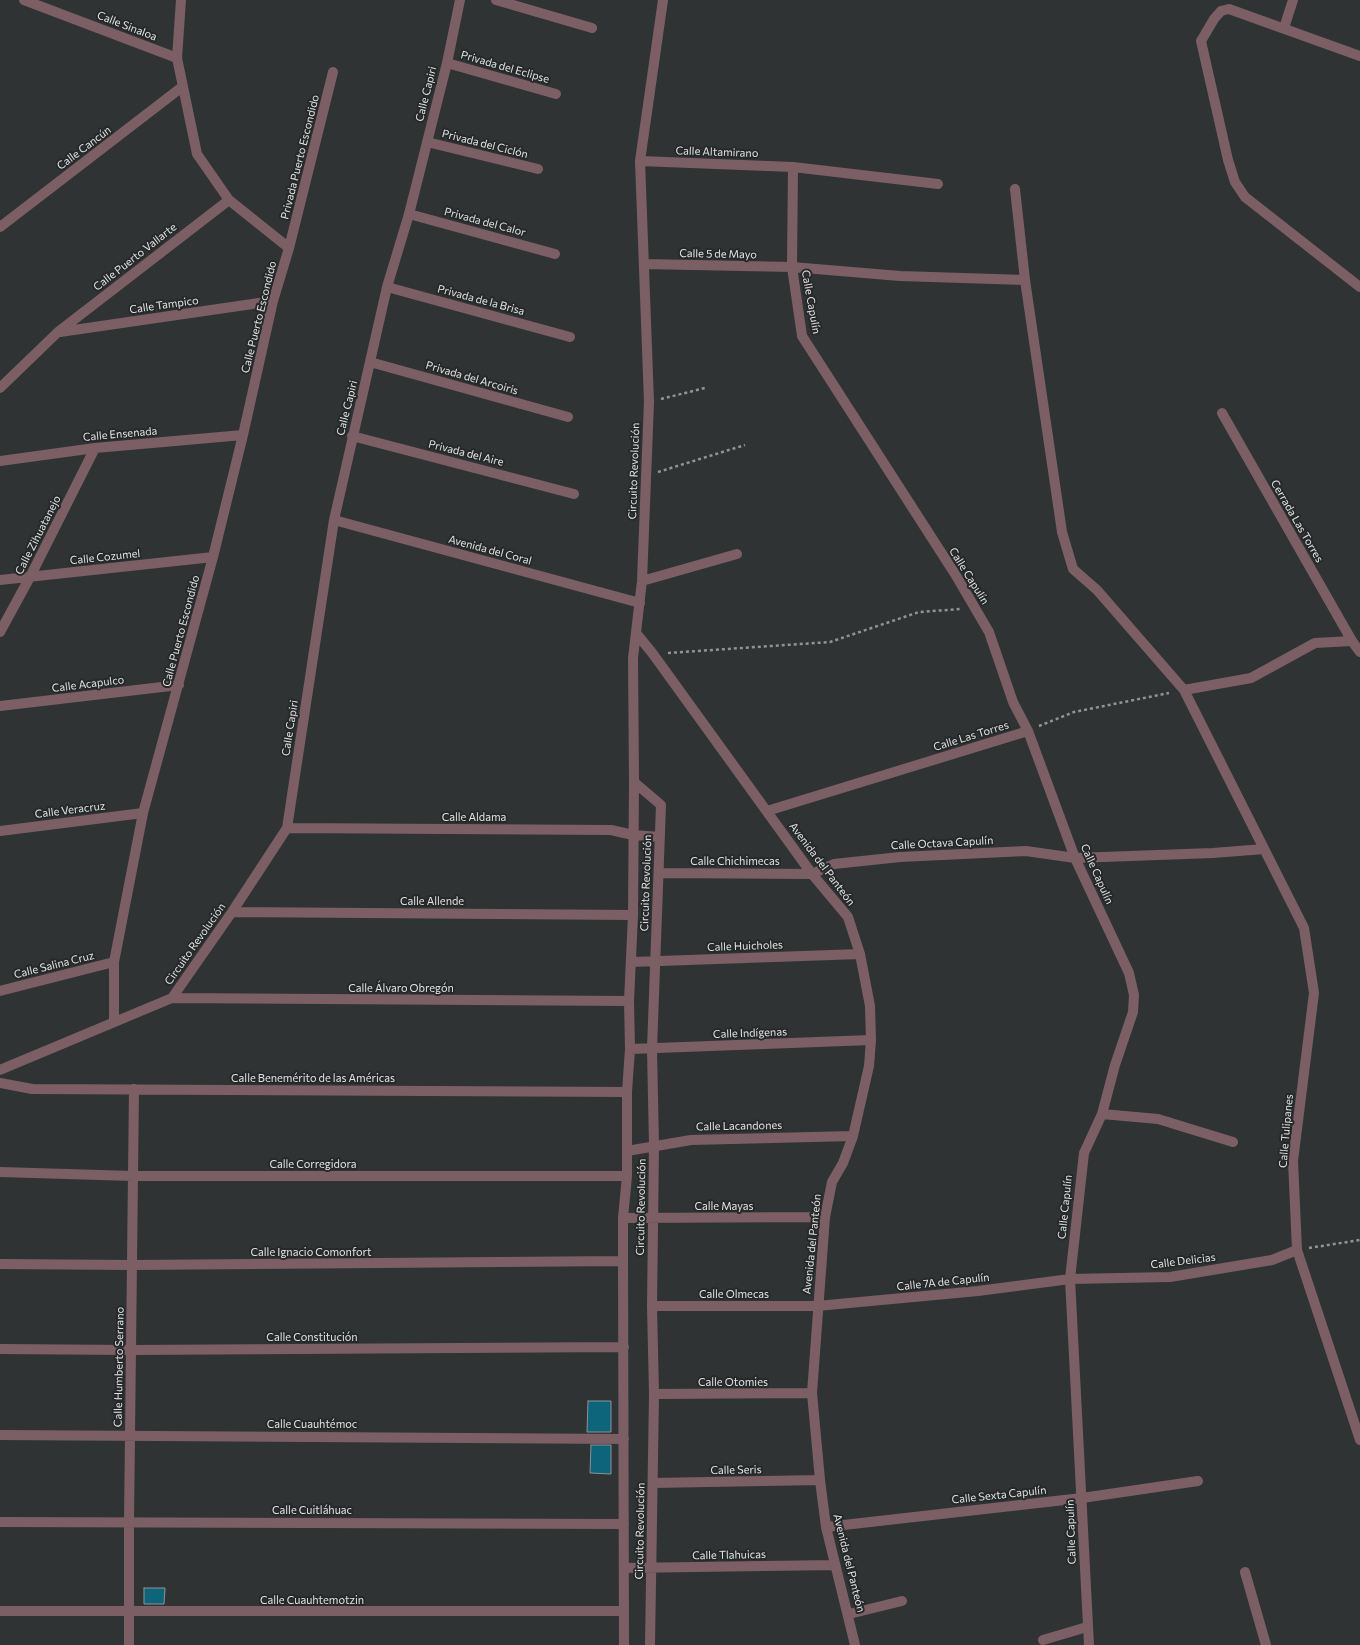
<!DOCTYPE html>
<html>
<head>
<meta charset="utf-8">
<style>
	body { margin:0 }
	canvas { display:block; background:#303334 }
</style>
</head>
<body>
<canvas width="1360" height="1645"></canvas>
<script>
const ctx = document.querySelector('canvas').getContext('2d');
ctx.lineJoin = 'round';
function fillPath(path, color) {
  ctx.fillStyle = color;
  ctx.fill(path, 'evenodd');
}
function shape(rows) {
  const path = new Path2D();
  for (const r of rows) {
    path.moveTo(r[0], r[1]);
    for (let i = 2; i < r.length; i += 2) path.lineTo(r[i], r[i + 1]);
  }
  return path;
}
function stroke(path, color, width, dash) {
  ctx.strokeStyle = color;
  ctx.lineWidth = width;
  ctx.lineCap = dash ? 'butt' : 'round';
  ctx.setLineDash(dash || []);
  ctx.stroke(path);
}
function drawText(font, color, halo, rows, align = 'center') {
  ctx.font = font + ' Commissioner,sans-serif';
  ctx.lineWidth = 4;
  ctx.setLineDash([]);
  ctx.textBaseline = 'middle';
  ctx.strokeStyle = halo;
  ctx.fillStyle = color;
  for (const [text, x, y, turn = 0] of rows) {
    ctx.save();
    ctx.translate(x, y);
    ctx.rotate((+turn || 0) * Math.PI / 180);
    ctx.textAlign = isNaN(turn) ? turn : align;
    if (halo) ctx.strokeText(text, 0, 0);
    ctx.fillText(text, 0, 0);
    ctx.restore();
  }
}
const building = shape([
	[588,1401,611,1401,611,1432,587,1432,588,1401],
	[591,1445,611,1445,611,1474,590,1473,591,1445],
	[144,1588,165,1588,164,1604,144,1604,144,1588]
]);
fillPath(building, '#0d657c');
stroke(building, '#8f9293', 1);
stroke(shape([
	[661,399,705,388],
	[658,472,745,445],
	[668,653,830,642,919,612,961,609],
	[1039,726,1074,712,1169,693],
	[1309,1248,1360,1240]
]), '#919394', 2.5, [3, 3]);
stroke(shape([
	[24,0,177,58],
	[181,0,177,58,197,154,229,200,289,248],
	[496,0,592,28],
	[1284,28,1293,0],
	[1360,56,1229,9,1221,11,1214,19,1201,41,1228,160,1235,182,1245,197,1360,287],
	[447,63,556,94],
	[427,142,538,169],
	[640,161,793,167,938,184],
	[793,167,792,267,802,336,955,574,989,632,1013,702,1028,731,1075,858,1129,973,1134,995,1133,1012,1115,1065,1102,1114,1084,1153,1070,1279,1089,1645],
	[1015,189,1025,280,1062,532,1073,569,1097,590,1184,690,1304,928,1314,993,1293,1161,1297,1250,1360,1440],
	[409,214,555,254],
	[0,227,182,87],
	[644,264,792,267,900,276,1025,280],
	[387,287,570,337],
	[60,332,273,301],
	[370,362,568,417],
	[0,388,58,332,229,200],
	[1222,413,1352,641,1360,652],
	[352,436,574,494],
	[0,461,95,448,243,435],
	[334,520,640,603],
	[0,580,213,557],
	[642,581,737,554],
	[0,632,30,577,95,448],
	[636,633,653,654,812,874,848,917,860,954,870,1006,871,1040,869,1066,853,1136,843,1163,832,1182,825,1217,812,1393,820,1480,826,1527,855,1645],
	[1184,690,1251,678,1315,643,1352,641],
	[0,706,179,685],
	[634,782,661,805,652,1049,654,1146,652,1306,654,1394,650,1645],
	[767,811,1028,731],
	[287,828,611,830,633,835,660,837],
	[0,831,143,813],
	[659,873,812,874,834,864,900,857,1026,851,1075,858,1213,853,1264,849],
	[232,912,633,915],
	[631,962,860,954],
	[0,991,114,962],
	[172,998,629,1001],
	[114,1022,114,962,143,813,213,557,243,435,273,301,289,248,333,72],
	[630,1049,871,1040],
	[0,1070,172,998,232,912,287,828,334,520,387,287,409,214,447,63,460,0],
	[0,1083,32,1089,627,1092],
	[1102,1114,1158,1119,1233,1142],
	[627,1151,691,1140,853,1136],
	[0,1172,133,1176,627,1176],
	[623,1218,825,1217],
	[0,1264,132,1265,623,1261],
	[652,1306,817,1306,978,1291,1070,1279,1170,1277,1272,1260,1297,1250],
	[0,1349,131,1350,624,1347],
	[654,1394,812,1393],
	[0,1435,624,1439],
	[653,1483,820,1480],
	[0,1522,624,1524],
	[826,1527,1082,1498,1198,1481],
	[624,1568,835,1565],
	[1245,1572,1266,1645],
	[0,1611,624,1611],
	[849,1614,902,1601],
	[1043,1640,1087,1627],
	[129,1645,129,1521,134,1089],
	[624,1645,623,1261,623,1218,627,1176,627,1092,630,1049,629,1001,633,915,634,782,633,658,642,581,649,402,640,161,663,0]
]), '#7b5f65', 10);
drawText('11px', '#e1e2e3', '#26292a', [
	["Calle Sinaloa",127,26,21],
	["Privada del Eclipse",505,67,16],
	["Calle Capiri",426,94,-76],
	["Privada del Ciclón",485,144,14],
	["Calle Cancún",84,148,-37],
	["Calle Altamirano",717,152,2],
	["Privada Puerto Escondido",300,157,-76],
	["Privada del Calor",485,222,15],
	["Calle 5 de Mayo",718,254,1],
	["Calle Puerto Vallarte",135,257,-38],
	["Privada de la Brisa",481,300,15],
	["Calle Capulín",811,302,80],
	["Calle Tampico",164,305,-8],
	["Calle Puerto Escondido",259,317,-76],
	["Privada del Arcoiris",472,378,16],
	["Calle Capiri",347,408,-76],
	["Calle Ensenada",120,434,-5],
	["Privada del Aire",466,453,14],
	["Circuito Revolución",634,471,-88],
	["Cerrada Las Torres",1297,521,60],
	["Calle Zihuatanejo",38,535,-63],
	["Avenida del Coral",490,550,15],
	["Calle Cozumel",105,557,-6],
	["Calle Capulín",969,576,58],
	["Calle Puerto Escondido",181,631,-75],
	["Calle Acapulco",88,684,-7],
	["Calle Capiri",290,728,-81],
	["Calle Las Torres",971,736,-17],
	["Calle Veracruz",70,810,-7],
	["Calle Aldama",474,817],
	["Calle Octava Capulín",942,843,-3],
	["Calle Chichimecas",735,861],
	["Avenida del Panteón",822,864,53],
	["Calle Capulín",1097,874,66],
	["Circuito Revolución",646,883,-88],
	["Calle Allende",432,901],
	["Circuito Revolución",195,944,-55],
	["Calle Huicholes",745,946,-2],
	["Calle Salina Cruz",54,965,-14],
	["Calle Álvaro Obregón",401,988],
	["Calle Indígenas",750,1033,-2],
	["Calle Benemérito de las Américas",313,1078],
	["Calle Lacandones",739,1126,-1],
	["Calle Tulipanes",1286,1131,-85],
	["Calle Corregidora",313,1164],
	["Calle Mayas",724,1206],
	["Circuito Revolución",641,1207,-89],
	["Calle Capulín",1065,1207,-84],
	["Avenida del Panteón",812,1244,-84],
	["Calle Ignacio Comonfort",311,1252],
	["Calle Delicias",1183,1261,-7],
	["Calle 7A de Capulín",943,1282,-6],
	["Calle Olmecas",734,1294],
	["Calle Constitución",312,1337],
	["Calle Humberto Serrano",119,1367,-89],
	["Calle Otomies",733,1382],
	["Calle Cuauhtémoc",312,1424],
	["Calle Seris",736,1470,-1],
	["Calle Sexta Capulín",999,1495,-6],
	["Calle Cuitláhuac",312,1510],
	["Circuito Revolución",640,1531,-89],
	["Calle Capulín",1071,1532,-92],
	["Calle Tlahuicas",729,1555,-1],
	["Avenida del Panteón",849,1563,76],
	["Calle Cuauhtemotzin",312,1600]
]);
</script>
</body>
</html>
